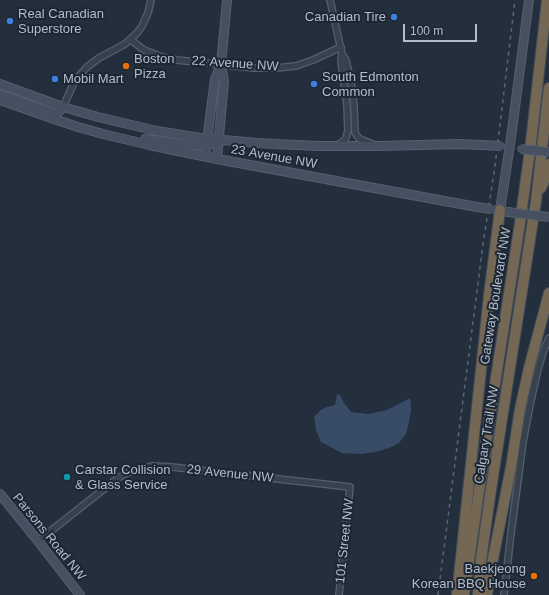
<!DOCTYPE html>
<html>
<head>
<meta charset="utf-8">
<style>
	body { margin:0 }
	#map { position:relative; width:549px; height:595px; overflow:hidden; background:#242f3e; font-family:Arial,sans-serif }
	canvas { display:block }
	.scale { position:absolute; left:403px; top:24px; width:74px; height:18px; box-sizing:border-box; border:2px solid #b4bcc9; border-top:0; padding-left:5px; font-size:12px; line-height:14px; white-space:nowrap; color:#b4bcc9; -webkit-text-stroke:3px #1d2633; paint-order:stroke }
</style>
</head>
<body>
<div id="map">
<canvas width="549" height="595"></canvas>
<div class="scale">100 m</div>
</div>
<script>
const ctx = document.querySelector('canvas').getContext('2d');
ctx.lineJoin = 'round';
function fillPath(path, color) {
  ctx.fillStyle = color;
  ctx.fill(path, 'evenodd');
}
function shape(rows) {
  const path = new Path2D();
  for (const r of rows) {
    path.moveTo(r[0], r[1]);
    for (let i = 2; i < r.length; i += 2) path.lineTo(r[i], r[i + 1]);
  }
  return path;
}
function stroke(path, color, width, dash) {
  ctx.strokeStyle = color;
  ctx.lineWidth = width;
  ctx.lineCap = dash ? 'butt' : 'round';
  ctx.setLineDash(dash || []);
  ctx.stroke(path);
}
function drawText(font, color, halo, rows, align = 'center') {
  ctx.font = font + ' Arial,sans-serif';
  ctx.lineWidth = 4;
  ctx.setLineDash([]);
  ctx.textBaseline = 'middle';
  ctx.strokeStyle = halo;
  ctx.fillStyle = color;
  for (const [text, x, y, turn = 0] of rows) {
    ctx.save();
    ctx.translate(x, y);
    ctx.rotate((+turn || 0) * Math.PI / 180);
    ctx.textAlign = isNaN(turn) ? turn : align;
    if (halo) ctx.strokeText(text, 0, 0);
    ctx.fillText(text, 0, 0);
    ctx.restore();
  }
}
fillPath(shape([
	[337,394,340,395,344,403,351,412,368,414,387,410,410,398,411,410,409,422,406,434,399,443,389,448,375,452,362,454,342,453,321,442,316,430,314,417,321,410,327,407,335,405]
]), '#394c67');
const street = shape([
	[330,0,342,54,346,60,351,83,354,106,355,132,357,136,360,139,375,145],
	[131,40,144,50,162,57,177,60,254,68,276,68,296,66,313,60,341,47],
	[63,107,73,85,78,77,87,67,99,58,125,44,137,33,142,26,148,13,151,0],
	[336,146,345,140,348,131,347,105,341,61,342,54],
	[38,541,118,478,127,473,144,468,152,466,172,467,350,487,339,595],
	[504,595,511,533,523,442,531,400,538,369,543,352,549,338]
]);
const secondary = shape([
	[0,84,63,107,98,117,157,131,201,138,257,143,317,146,378,146,461,144,481,145],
	[0,94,53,113,59,112,63,107],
	[0,100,54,119,78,127,103,134,149,145,217,159,477,207],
	[145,139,200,146,206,146,211,144],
	[205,156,215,79,221,65,227,0],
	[217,159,224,81,221,65],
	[496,210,515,213],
	[500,210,511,138,529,0],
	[0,494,38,541,80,595]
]);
const highway = shape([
	[541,188,548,172,549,164],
	[457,595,489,295,500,210],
	[464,595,489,422,520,223,531,142,547,0],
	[478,595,481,560,490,496,536,201,549,88],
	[487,595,492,564,511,467,520,409,529,368,549,293]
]);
stroke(street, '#565f6c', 8);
stroke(secondary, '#565f6c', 10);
stroke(highway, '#434c59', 12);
stroke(street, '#38414e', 5.5);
stroke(secondary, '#465061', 8);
stroke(highway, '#746855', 10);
stroke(shape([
	[438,595,483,244,495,166,515,0]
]), '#5a6575', 1.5, [4, 4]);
const secondaryBridge = shape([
	[481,145,501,146],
	[521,149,549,152],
	[477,207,491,209],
	[515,213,549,217]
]);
stroke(secondaryBridge, '#565f6c', 10, []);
stroke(secondaryBridge, '#465061', 8);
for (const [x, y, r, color] of [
	[394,17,4,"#3f7fe0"],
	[10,21,4,"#3f7fe0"],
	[126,66,4,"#e8710a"],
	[55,79,4,"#3f7fe0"],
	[314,84,4,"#3f7fe0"],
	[67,477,4,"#0f9aa8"],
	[534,576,4,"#e8710a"]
]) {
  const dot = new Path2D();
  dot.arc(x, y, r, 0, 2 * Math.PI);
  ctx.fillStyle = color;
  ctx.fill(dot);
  stroke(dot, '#1d2633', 1.5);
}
drawText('13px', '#b4bcc9', '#1d2633', [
	["Real Canadian",18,14],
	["Superstore",18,29],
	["Canadian Tire",386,17,"right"],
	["Boston",134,59],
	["Pizza",134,74],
	["South Edmonton",322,77],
	["Common",322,92],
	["Mobil Mart",63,79],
	["Carstar Collision",75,470],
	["& Glass Service",75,485],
	["Baekjeong",526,569,"right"],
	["Korean BBQ House",526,584,"right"]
], 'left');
drawText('13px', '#b4bcc9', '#1d2633', [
	["22 Avenue NW",235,64,4],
	["23 Avenue NW",274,157,10],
	["Gateway Boulevard NW",496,296,-81],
	["Calgary Trail NW",487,435,-81],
	["29 Avenue NW",230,474,6],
	["Parsons Road NW",49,537,51],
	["101 Street NW",345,541,-84]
]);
</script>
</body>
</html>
